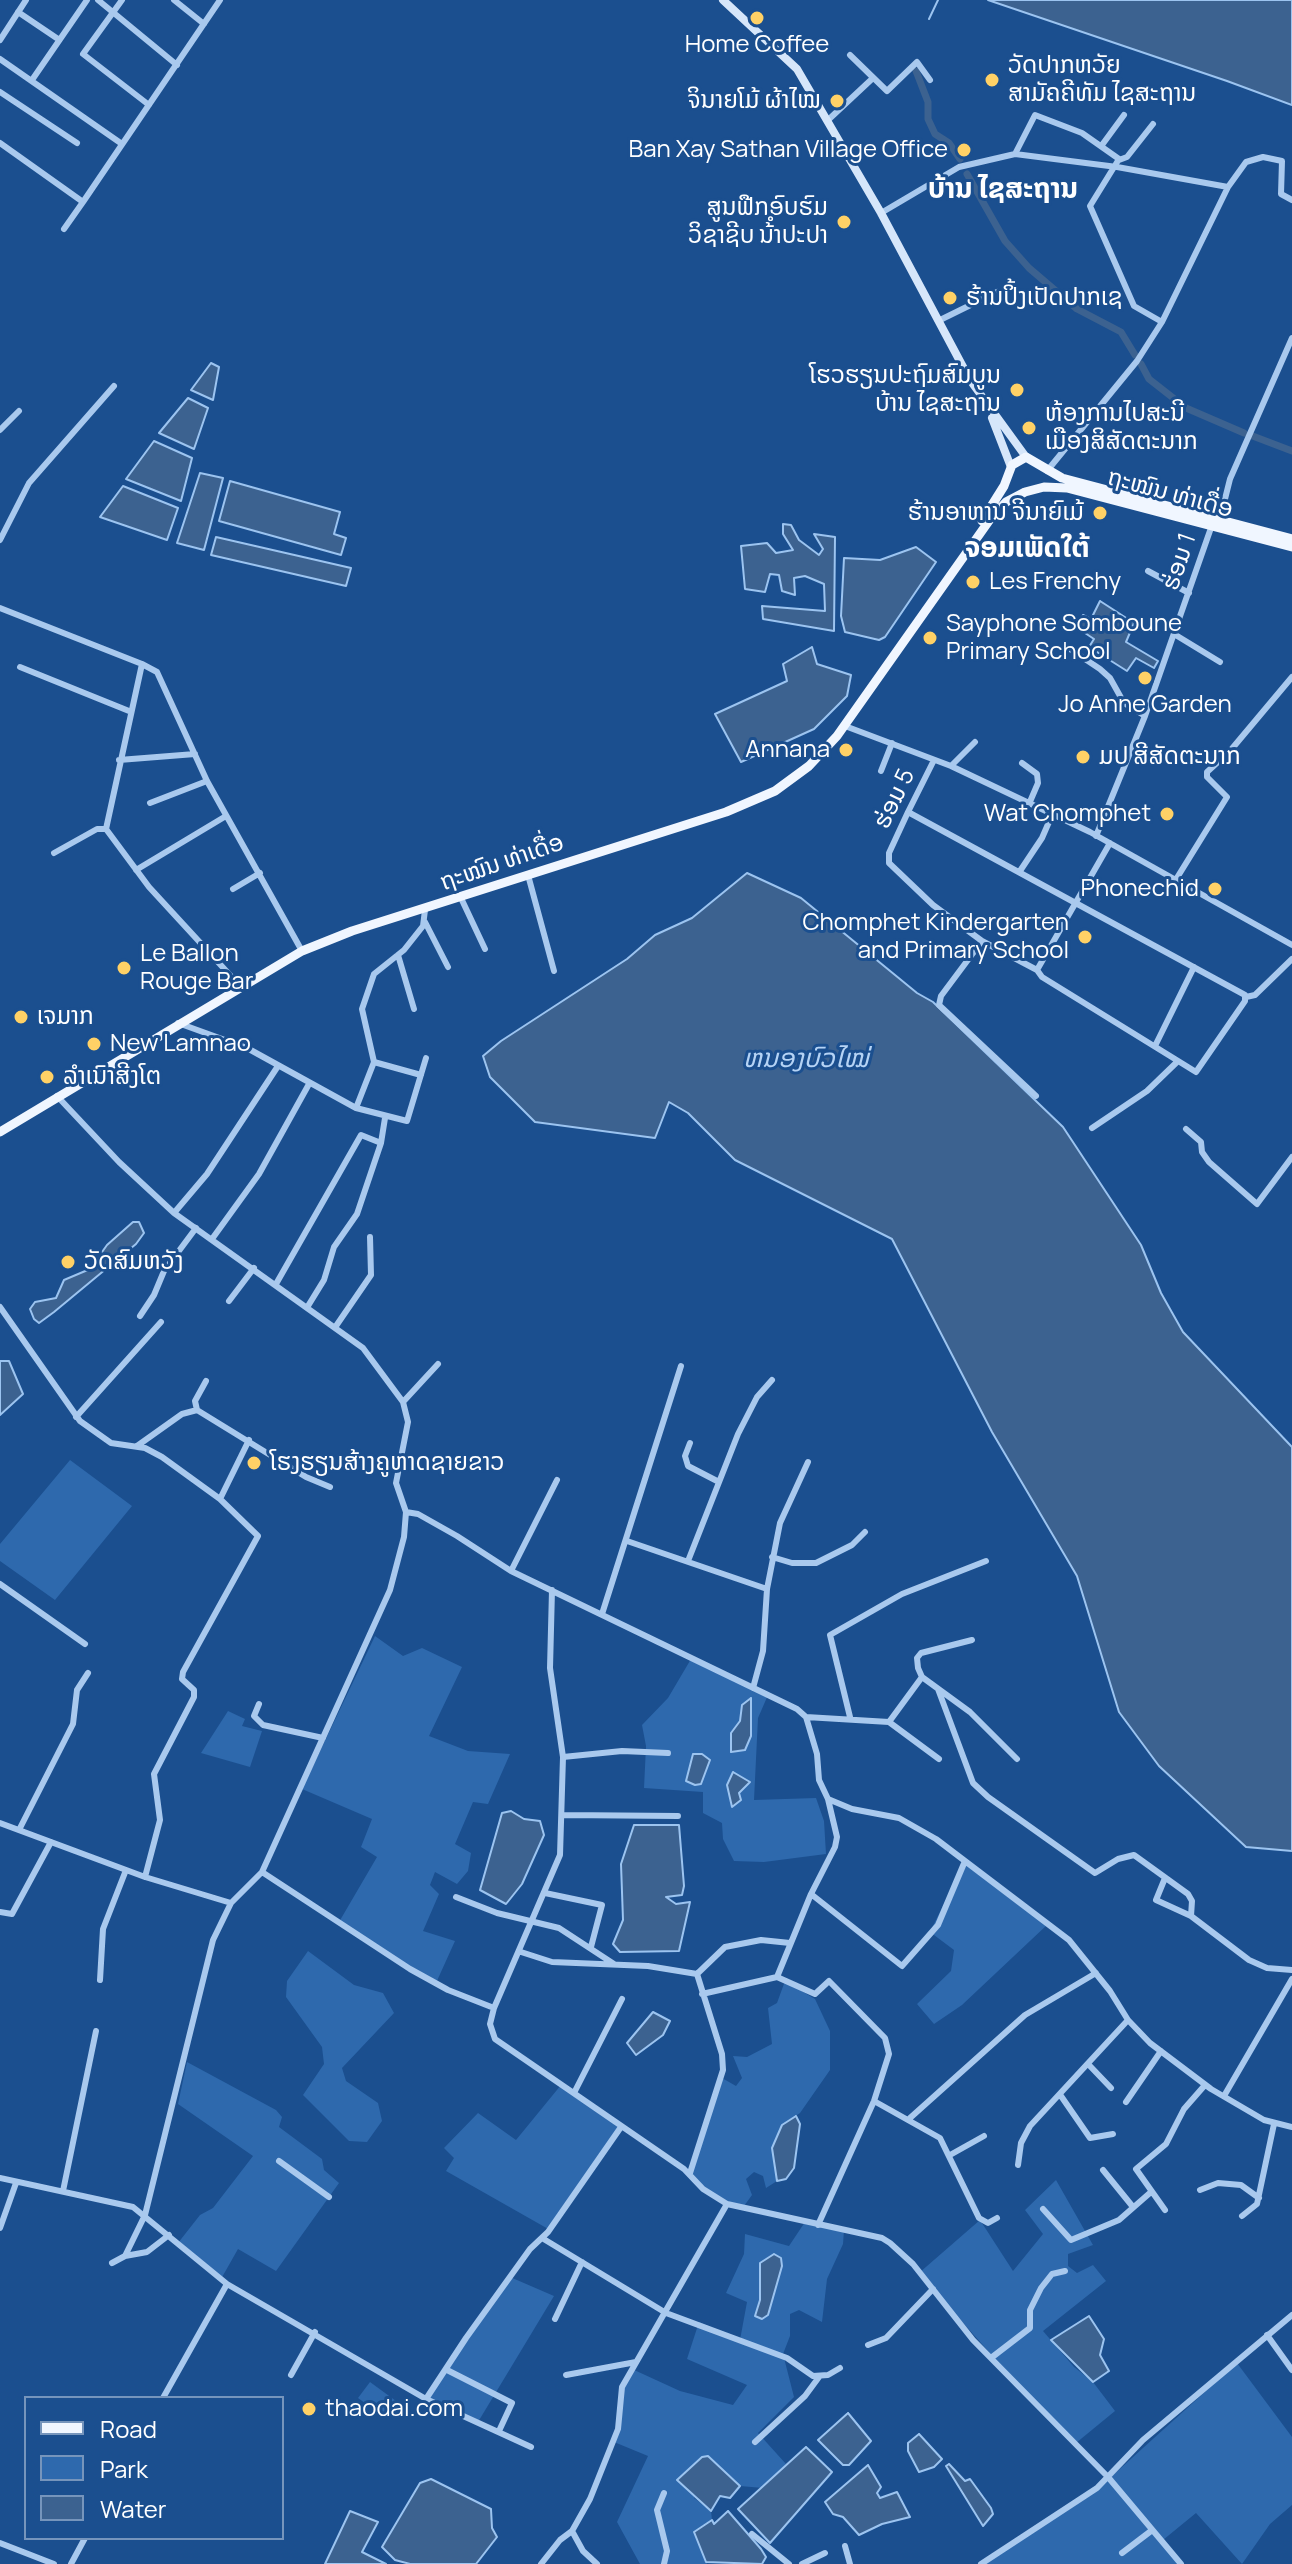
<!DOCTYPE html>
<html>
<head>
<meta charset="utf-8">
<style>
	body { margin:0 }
	#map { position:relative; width:1292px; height:2564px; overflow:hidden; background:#1b4f8f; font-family:Manrope,sans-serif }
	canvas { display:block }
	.legend { position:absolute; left:24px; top:2396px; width:260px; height:144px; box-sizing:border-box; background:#1b4f8f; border:2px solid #7695bc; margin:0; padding:10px 14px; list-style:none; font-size:24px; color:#fff }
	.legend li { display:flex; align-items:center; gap:16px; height:40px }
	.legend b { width:40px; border:2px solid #7695bc }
</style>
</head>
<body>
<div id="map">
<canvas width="1292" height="2564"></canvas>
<ul class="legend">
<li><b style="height:10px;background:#f0f6ff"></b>Road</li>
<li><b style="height:22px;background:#2e69ad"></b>Park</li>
<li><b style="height:22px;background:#3c6290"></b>Water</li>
</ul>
</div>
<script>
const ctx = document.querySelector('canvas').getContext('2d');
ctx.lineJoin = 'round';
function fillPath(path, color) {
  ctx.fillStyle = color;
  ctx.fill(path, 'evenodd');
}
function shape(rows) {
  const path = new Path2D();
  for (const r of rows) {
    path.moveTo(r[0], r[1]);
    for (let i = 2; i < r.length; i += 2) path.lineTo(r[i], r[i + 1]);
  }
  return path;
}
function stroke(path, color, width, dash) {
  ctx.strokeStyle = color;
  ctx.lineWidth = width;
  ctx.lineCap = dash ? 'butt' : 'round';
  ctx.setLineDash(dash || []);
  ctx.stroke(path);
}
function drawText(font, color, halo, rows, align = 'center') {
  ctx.font = font + ' Manrope,"Noto Sans Lao",sans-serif';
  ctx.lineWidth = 6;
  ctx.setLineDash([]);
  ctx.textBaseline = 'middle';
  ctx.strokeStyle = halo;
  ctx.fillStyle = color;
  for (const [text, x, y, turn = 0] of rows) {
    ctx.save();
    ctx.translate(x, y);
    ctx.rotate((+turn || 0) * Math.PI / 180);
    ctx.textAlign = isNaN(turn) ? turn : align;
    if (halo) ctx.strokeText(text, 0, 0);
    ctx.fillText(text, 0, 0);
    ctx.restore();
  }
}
fillPath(shape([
	[70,1460,132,1506,55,1600,0,1561,0,1544],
	[375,1636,403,1656,422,1648,462,1667,429,1736,468,1751,510,1754,488,1804,473,1802,455,1844,471,1853,468,1871,457,1884,435,1872,430,1885,439,1894,423,1931,455,1941,436,1983,339,1922,377,1857,361,1847,372,1819,302,1789],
	[691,1659,768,1695,758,1718,754,1800,816,1798,824,1821,826,1854,764,1862,734,1861,723,1839,722,1823,703,1813,703,1792,644,1788,646,1746,642,1725,668,1698],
	[228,1711,245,1719,242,1726,262,1731,250,1767,201,1753],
	[965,1861,1048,1924,962,2005,934,2024,917,2004,951,1971,954,1950,930,1932],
	[308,1951,354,1985,383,1993,394,2013,342,2068,346,2081,378,2103,382,2121,367,2142,349,2141,303,2095,324,2064,322,2047,286,1997,287,1981],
	[785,1981,815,1999,830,2031,830,2070,800,2113,782,2125,773,2148,777,2181,766,2188,763,2176,754,2172,746,2179,752,2195,744,2206,736,2206,712,2195,690,2173,722,2078,736,2086,742,2078,733,2056,747,2057,772,2044,768,2008,777,2003],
	[187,2062,276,2110,282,2117,279,2127,322,2159,324,2170,339,2183,276,2271,238,2249,221,2279,178,2243,200,2215,213,2208,253,2156,178,2104],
	[561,2085,621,2127,550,2230,446,2171,454,2158,444,2148,478,2113,516,2140],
	[1056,2180,1093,2245,1068,2254,1068,2266,1077,2273,1093,2265,1106,2281,1043,2331,1074,2367,1093,2382,1115,2411,1076,2443,1004,2369,919,2273,980,2220,1013,2271,1043,2234,1025,2210],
	[805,2222,844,2230,843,2244,827,2279,822,2322,799,2310,790,2314,790,2336,783,2354,794,2397,758,2433,786,2464,763,2488,740,2486,708,2456,694,2498,711,2511,712,2520,702,2526,707,2564,640,2564,617,2522,648,2456,614,2442,622,2387,632,2369,680,2391,733,2405,747,2385,687,2359,699,2322,740,2340,747,2302,726,2293,744,2254,745,2234,789,2246],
	[510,2277,554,2296,478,2422,426,2400],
	[1237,2363,1292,2437,1292,2505,1270,2524,1242,2564,1196,2513,1163,2540,1184,2564,984,2564,1091,2495],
	[370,2382,396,2401,384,2417,358,2398]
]), '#2e69ad');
const water = shape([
	[988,0,1292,0,1292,105,1227,81,988,0],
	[211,363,219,367,213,400,191,390,211,363],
	[188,398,208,408,194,449,159,433,188,398],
	[154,441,192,458,181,501,126,479,154,441],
	[200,473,223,478,204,550,177,543,200,473],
	[230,481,340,512,334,534,346,538,341,555,219,521,230,481],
	[123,486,178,508,167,540,100,517,123,486],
	[783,524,791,525,799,540,819,555,823,549,814,534,835,537,834,631,763,619,762,606,825,611,824,584,805,576,794,578,795,595,782,591,779,575,770,574,765,592,745,589,741,546,767,543,776,553,793,550,783,534,783,524],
	[216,537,351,568,346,586,211,555,216,537],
	[916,547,936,562,885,637,879,640,845,632,841,616,844,558,880,560,916,547],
	[1100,601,1134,623,1126,642,1158,661,1154,668,1136,658,1127,671,1089,647,1094,639,1076,627,1083,615,1091,619,1100,601],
	[812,647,817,664,851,675,847,696,814,729,741,762,715,714,787,681,783,664,812,647],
	[747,873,801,898,917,993,933,1002,1063,1127,1141,1245,1161,1293,1183,1332,1292,1447,1292,1851,1246,1847,1159,1766,1119,1712,1077,1576,992,1432,892,1239,735,1160,688,1113,669,1102,655,1138,535,1122,490,1077,483,1056,501,1041,627,959,655,935,692,918,747,873],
	[133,1222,139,1222,144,1233,136,1244,54,1312,39,1323,34,1319,30,1309,35,1302,56,1298,64,1280,90,1269,107,1245,133,1222],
	[0,1361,9,1361,23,1394,0,1415,0,1361],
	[751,1698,751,1736,745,1750,731,1752,731,1733,740,1721,742,1705,751,1698],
	[693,1754,702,1754,710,1760,701,1784,695,1785,686,1781,693,1754],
	[733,1772,750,1782,739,1793,741,1800,732,1807,727,1785,733,1772],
	[511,1811,524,1819,540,1821,544,1835,522,1884,506,1904,480,1890,502,1813,511,1811],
	[634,1825,679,1825,684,1886,682,1895,666,1897,676,1904,690,1902,679,1951,620,1952,613,1944,623,1920,621,1864,634,1825],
	[653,2012,670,2021,663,2035,636,2055,627,2043,653,2012],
	[796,2116,800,2124,794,2168,786,2179,777,2181,772,2148,782,2125,796,2116],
	[774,2254,781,2258,782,2266,768,2315,762,2319,755,2316,760,2300,760,2263,774,2254],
	[1089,2316,1104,2339,1100,2355,1109,2371,1093,2382,1051,2340,1089,2316],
	[848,2413,871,2441,849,2465,843,2465,818,2440,848,2413],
	[919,2434,942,2459,934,2467,919,2472,908,2451,908,2443,919,2434],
	[806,2447,832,2472,770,2543,738,2509,806,2447],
	[708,2456,740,2486,730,2498,720,2496,711,2511,677,2480,702,2457,708,2456],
	[949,2464,965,2481,970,2479,991,2508,993,2514,983,2526,946,2466,949,2464],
	[868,2465,881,2487,877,2493,880,2498,897,2492,910,2517,882,2524,859,2535,843,2517,833,2514,825,2502,868,2465],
	[431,2479,491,2509,492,2528,497,2537,476,2564,410,2564,395,2560,382,2547,420,2483,431,2479],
	[350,2511,378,2522,362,2552,386,2564,325,2564,350,2511],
	[728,2511,761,2549,766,2557,762,2564,706,2562,694,2532,712,2520,714,2524,728,2511]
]);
fillPath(water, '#3c6290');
stroke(water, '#9cc4f0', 2);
stroke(shape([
	[929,19,938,0]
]), '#9cc4f0', 2);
stroke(shape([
	[916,71,928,102,928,119,935,134,949,143,960,159],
	[967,174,1005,241,1029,268,1077,309,1121,332,1135,355],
	[1141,364,1149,379,1186,408,1244,433],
	[1250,435,1292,451]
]), '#3c6290', 7);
stroke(shape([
	[98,0,177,65],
	[122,0,83,54,149,105],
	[174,0,204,24],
	[18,12,58,39],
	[0,40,26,0],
	[850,55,887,91,917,62,930,80],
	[0,59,122,144],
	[32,80,87,0],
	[0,92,77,143],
	[827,121,873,78],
	[0,143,83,202,220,0],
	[1102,145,1124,115],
	[1015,154,1035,115,1082,133,1119,159,1090,206,1134,306,1162,322],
	[1119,160,1127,157,1153,124],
	[881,213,959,167,1015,154,1117,167,1228,187],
	[64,229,83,202],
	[938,321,997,292],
	[0,430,19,411],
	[1047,471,1137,361,1162,322,1228,187,1246,162,1263,157,1282,161,1281,194,1292,200],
	[1220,519,1230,479,1292,338],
	[0,540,29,483,114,386],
	[1148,571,1189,593],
	[0,608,142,664,106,829,149,887,240,986],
	[1174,634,1220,662],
	[1067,647,1100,669,1110,678,1124,703,1145,716],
	[142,664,157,672,207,781,302,951],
	[20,667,129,711],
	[845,726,951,766,1090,832,1292,945],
	[119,760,195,754],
	[1022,763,1037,774,1038,783,1029,804],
	[951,766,975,742],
	[881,771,892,743],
	[150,803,207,781],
	[908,812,1245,995,1245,1001,1196,1072,1042,977,1037,970,982,941,933,905,889,863,889,853,908,812,934,760],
	[1096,836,1145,716,1212,525],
	[54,853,97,829,106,829],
	[136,870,226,816],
	[1020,871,1042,838,1052,815],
	[528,875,554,971],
	[1175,881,1227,797,1207,777,1207,772,1230,751,1292,677],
	[233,889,260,873],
	[461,898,485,949],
	[425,922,448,967],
	[982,941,941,996,939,1005,1036,1096],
	[398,955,414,1009],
	[1037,970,1110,843],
	[1246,997,1255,995,1292,959],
	[178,1023,247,1048,356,1108,407,1121,426,1058],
	[1155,1046,1194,967],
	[421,1075,374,1062,362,1009,374,974,404,950,423,926,425,910],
	[57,1096,119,1162,174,1213,363,1348,403,1402,408,1422,396,1483,406,1512,404,1537,390,1590,262,1872,231,1903,213,1940,145,2215,125,2256,112,2263],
	[356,1108,374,1062],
	[1092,1128,1147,1091,1177,1062],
	[1186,1129,1201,1142,1202,1152,1209,1162,1257,1204,1292,1157],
	[174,1213,207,1174,278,1066],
	[212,1239,259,1174,309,1084],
	[276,1284,361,1135,381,1143],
	[229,1301,254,1268],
	[308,1306,324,1280,334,1247,357,1214,381,1143,385,1118],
	[0,1307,80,1421,111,1443,145,1448,162,1457,220,1499,258,1536,183,1672,182,1679,194,1690,194,1697,154,1774,160,1820,145,1877],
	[140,1316,154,1295,164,1271,196,1228],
	[336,1326,371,1275,370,1237],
	[403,1402,438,1364],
	[197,1410,195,1401,206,1381],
	[76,1417,161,1322],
	[690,1443,685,1456,688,1466,719,1482],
	[137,1446,182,1414,197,1410,306,1477,330,1487],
	[220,1499,249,1440],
	[406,1512,418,1514,457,1536,511,1571,797,1709,806,1717,817,1754,819,1780,828,1799,852,1809,899,1818,936,1839,1069,1940,1110,1991,1128,2020,1150,2043,1211,2089,1264,2120,1292,2127],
	[627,1541,767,1589],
	[772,1557,792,1563,816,1563,852,1545,865,1532],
	[688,1561,738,1434,757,1397,772,1380],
	[511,1571,557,1480],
	[0,1584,85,1644],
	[552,1590,550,1668,563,1757,560,1855,494,2008,490,2024,495,2039,684,2169,703,2189,727,2204,882,2238,890,2243,913,2264,973,2340,1108,2477,1181,2564],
	[602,1614,681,1366],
	[972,1640,921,1653,917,1658,918,1668,922,1677,970,1712,1017,1759],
	[753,1688,763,1651,767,1589,780,1523,808,1462],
	[938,1689,973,1783,988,1797,1095,1873,1118,1859,1134,1855,1188,1894,1192,1901,1191,1916,1249,1960,1267,1968,1292,1970],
	[259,1704,254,1716,263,1725,323,1738],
	[806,1717,889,1722,939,1759],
	[850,1717,830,1635,902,1594,986,1561],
	[889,1722,922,1677],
	[563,1757,622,1751,668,1753],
	[563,1815,678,1816],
	[0,1823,145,1877,231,1903],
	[19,1830,73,1724,77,1690,88,1673],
	[262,1872,410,1969,448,1990,494,2008],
	[1165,1878,1156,1900,1191,1916],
	[545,1893,602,1905,591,1947],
	[811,1894,902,1966,938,1925,965,1861],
	[456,1897,497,1913,559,1928,614,1964],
	[0,1912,12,1914,51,1842],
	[521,1952,552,1962,648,1966,697,1974,722,2054,723,2070,690,2173],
	[697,1974,725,1947,761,1940,790,1943],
	[777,1977,811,1894,835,1847,837,1837,828,1799],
	[100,1980,103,1929,126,1870],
	[702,1994,777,1977,815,1994,829,1981,885,2038,889,2054,874,2101,818,2225],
	[1089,2065,1111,2088],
	[574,2093,622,1999],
	[1061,2096,1090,2138,1113,2134],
	[1224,2096,1292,1979],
	[874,2101,940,2138,979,2218,988,2223,997,2218],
	[1126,2102,1161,2051],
	[910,2118,1025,2015,1096,1973],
	[950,2155,984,2136],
	[279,2161,329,2197],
	[1018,2165,1021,2143,1030,2126,1128,2020],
	[1103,2170,1133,2207],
	[0,2178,133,2207,227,2284,426,2399,531,2447],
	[1200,2190,1218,2183,1241,2185,1259,2198],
	[63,2191,96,2031],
	[1043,2209,1071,2240,1119,2220,1151,2192],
	[1165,2210,1136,2169,1166,2144,1184,2109,1205,2085],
	[1242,2216,1257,2204,1274,2124],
	[0,2228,16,2183],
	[542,2238,666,2313,787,2358,813,2376,828,2375,840,2368],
	[125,2256,147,2252,169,2235],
	[555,2319,582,2262],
	[1267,2335,1292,2370],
	[868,2345,886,2338,933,2289],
	[991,2358,1030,2328,1030,2310,1041,2288,1052,2274,1065,2271],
	[447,2370,512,2403,499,2431],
	[291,2375,315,2332],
	[566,2375,636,2362],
	[163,2398,227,2284],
	[426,2399,466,2338,530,2249,548,2232,621,2127],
	[755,2442,805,2396,819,2377],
	[664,2493,657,2510,667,2551,664,2564],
	[752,2534,789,2564],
	[0,2543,54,2564],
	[845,2546,850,2564],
	[1122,2553,1151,2531],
	[71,2564,85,2538],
	[541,2564,560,2540,572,2531],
	[597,2564,583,2551,572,2531,590,2499,618,2429,622,2387,727,2204],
	[802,2564,825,2553],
	[981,2564,1097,2488,1143,2440,1292,2315]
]), '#a9c9ee', 6);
stroke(shape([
	[723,0,797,69,881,213,970,380,1026,457],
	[992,418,1011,467]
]), '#d6e6fa', 8);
stroke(shape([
	[982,521,1004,486,1012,465,1026,457,1062,478,1292,539],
	[0,1132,302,951,352,931,726,812,775,791,809,766,837,736,991,518,1006,502,1025,492,1044,487,1067,488,1292,547]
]), '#f0f6ff', 9);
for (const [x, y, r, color] of [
	[757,18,8,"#ffd166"],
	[992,80,8,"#ffd166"],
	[837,101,8,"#ffd166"],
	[964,150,8,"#ffd166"],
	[844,222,8,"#ffd166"],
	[950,298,8,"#ffd166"],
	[1017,390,8,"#ffd166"],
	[1029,428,8,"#ffd166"],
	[1100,513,8,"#ffd166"],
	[973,582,8,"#ffd166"],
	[930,638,8,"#ffd166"],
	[1145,678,8,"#ffd166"],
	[846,750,8,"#ffd166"],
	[1083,757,8,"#ffd166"],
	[1167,814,8,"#ffd166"],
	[1215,889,8,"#ffd166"],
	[1085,937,8,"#ffd166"],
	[124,968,8,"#ffd166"],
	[21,1017,8,"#ffd166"],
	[94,1044,8,"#ffd166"],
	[47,1077,8,"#ffd166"],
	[68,1262,8,"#ffd166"],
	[254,1463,8,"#ffd166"],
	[309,2409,8,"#ffd166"]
]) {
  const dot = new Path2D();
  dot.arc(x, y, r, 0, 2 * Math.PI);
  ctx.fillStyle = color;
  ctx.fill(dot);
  stroke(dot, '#1b4f8f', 3);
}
drawText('24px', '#fff', '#1b4f8f', [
	["Home Coffee",757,45,"center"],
	["ວັດປາກຫວັຍ",1008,66],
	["ສາມັຄຄີທັມ ໄຊສະຖານ",1008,94],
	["ຈິນາຍໂມ້ ຜ້າໄໝ",821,101,"right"],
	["Ban Xay Sathan Village Office",948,150,"right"],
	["ສູນຟືກອົບຮົມ",828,208,"right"],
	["ວິຊາຊີບ ນ້ໍາປະປາ",828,236,"right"],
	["ຮ້ານປິ້ງເປັດປາກເຊ",966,298],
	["ໂຮວຮຽນປະຖົມສົມບູນ",1001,376,"right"],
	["ບ້ານ ໄຊສະຖານ",1001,404,"right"],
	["ຫ້ອງການໄປສະນີ",1045,414],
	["ເມືອງສິສັດຕະນາກ",1045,442],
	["ຮ້ານອາຫານ ຈີນາຍົເມ້",1084,513,"right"],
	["Les Frenchy",989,582],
	["Sayphone Somboune",946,624],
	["Primary School",946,652],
	["Jo Anne Garden",1145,705,"center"],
	["Annana",830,750,"right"],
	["ມປ ສີສັດຕະນາກ",1099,757],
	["Wat Chomphet",1151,814,"right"],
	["Phonechid",1199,889,"right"],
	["Chomphet Kindergarten",1069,923,"right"],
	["and Primary School",1069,951,"right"],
	["Le Ballon",140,954],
	["Rouge Bar",140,982],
	["ເຈມາກ",37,1017],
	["New Lamnao",110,1044],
	["ລຳເນົາສີງໂຕ",63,1077],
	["ວັດສົມຫວັງ",84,1262],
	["ໂຮງຮຽນສ້າງຄູຫາດຊາຍຂາວ",270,1463],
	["thaodai.com",325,2409]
], 'left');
drawText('24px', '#fff', '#1b4f8f', [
	["ຖະໝົນ ທ່າເດື່ອ",1170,494,15],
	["ຮ່ອມ 1",1180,562,-71],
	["ຮ່ອມ 5",895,799,-64],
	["ຖະໝົນ ທ່າເດື່ອ",502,863,-19]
]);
drawText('italic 26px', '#b5d3f5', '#1b4f8f', [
	["ຫນອງບົວໄໝ່",806,1060]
]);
drawText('bold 28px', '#fff', '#1b4f8f', [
	["ບ້ານ ໄຊສະຖານ",1003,190],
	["ຈອມເພັດໃຕ້",1027,549]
]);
</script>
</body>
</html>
